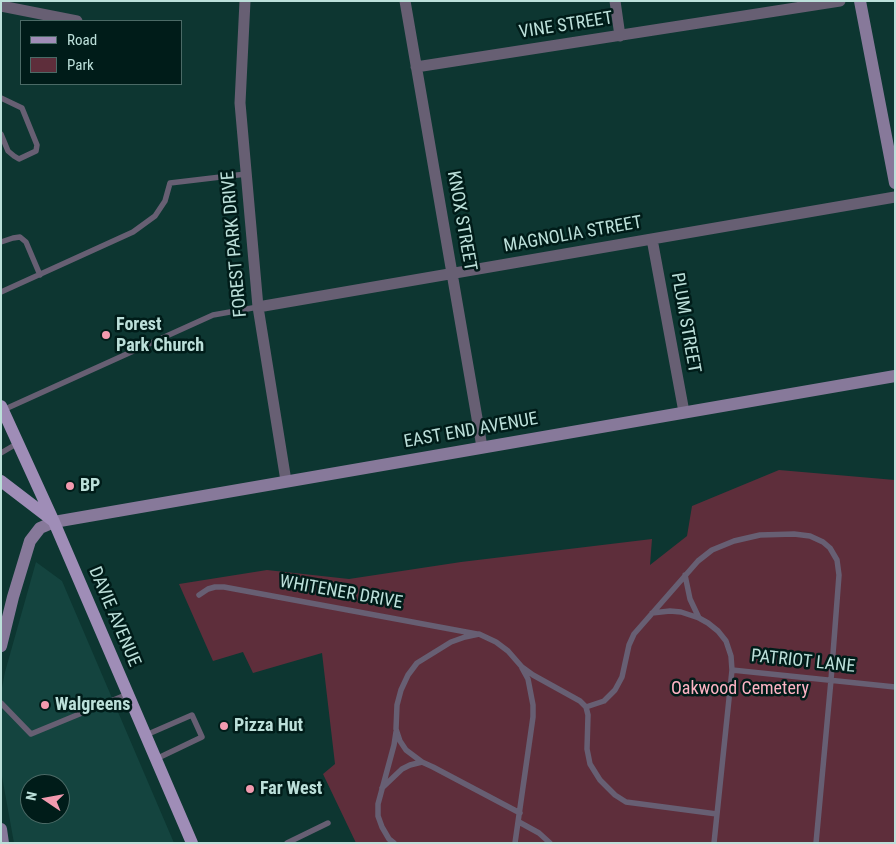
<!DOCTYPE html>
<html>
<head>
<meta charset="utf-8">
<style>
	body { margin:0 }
	#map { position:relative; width:896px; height:844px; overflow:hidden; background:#0d3631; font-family:"Roboto Condensed",sans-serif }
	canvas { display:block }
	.frame { position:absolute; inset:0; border:2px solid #bce0da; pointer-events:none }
	.legend { position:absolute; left:20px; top:20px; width:162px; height:65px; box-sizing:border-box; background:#001c19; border:1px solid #4b6a66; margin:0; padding:6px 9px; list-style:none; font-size:15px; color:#bce0da }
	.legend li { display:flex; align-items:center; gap:10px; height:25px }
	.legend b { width:25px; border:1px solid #4b6a66 }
	.north { position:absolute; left:20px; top:774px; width:50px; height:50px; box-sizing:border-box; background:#001c19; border:1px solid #4b6a66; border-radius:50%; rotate:282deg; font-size:14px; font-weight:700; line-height:20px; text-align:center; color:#bce0da }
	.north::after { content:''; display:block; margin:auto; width:18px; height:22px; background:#f29aaf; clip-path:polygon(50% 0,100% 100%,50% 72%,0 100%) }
</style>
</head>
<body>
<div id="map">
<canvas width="896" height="844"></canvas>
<div class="frame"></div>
<ul class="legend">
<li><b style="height:6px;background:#9f8db7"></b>Road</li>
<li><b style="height:14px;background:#5e2e3b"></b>Park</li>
</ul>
<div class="north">N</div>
</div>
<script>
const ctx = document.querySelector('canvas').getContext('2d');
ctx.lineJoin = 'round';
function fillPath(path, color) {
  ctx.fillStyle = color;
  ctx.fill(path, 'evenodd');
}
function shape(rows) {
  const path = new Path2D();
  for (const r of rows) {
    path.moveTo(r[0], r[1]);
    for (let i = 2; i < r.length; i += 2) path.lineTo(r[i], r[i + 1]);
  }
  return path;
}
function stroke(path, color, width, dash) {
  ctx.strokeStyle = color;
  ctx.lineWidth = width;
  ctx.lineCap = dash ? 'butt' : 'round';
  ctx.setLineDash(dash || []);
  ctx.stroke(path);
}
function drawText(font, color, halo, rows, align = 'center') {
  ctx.font = font + ' "Roboto Condensed",sans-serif';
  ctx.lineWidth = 5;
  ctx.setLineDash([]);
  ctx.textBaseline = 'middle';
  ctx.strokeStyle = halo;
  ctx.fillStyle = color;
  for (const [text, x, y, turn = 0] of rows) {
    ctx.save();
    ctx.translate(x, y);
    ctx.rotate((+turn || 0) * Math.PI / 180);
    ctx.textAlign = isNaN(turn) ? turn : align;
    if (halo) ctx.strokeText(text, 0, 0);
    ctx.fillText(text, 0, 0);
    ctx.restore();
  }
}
fillPath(shape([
	[36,562,62,581,174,843,14,843,1,771,1,693,5,672],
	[30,784,60,784,60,814,30,814]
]), '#14443f');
fillPath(shape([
	[779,470,895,480,895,843,356,843,323,774,335,764,322,653,253,673,243,652,213,661,179,584,267,570,349,579,461,562,652,539,650,565,687,536,692,506]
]), '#5e2e3b');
stroke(shape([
	[1,98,22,108,37,145,36,151,19,159,14,156,8,151,1,134],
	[1,242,13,238,20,237,26,242,40,275],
	[1,292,133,232,155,216,165,201,170,183,246,174],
	[3,410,213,315,258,307],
	[1,453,18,443],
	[685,575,690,599,699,618],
	[199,595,208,589,215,587,224,587,477,634],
	[652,613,670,611,681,612,699,618,708,623,718,631,726,641,731,656,732,670,714,843],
	[732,670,895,687],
	[1,703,31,734,128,694],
	[586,707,604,701,615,690,622,677,629,645,634,634,698,561,712,550,734,541,760,535,794,534,810,536,823,542,830,548,837,560,839,575,831,680,816,843],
	[586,707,588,715,587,749,590,764,600,780,615,795,626,802,717,814],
	[146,735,192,715,202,737,156,759],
	[422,762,406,750,400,741,396,729,397,705,401,690,408,675,417,663,451,642,465,637,479,634,496,642,508,651,522,667,533,675,580,701,586,707],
	[382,788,402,769,410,765,422,762,433,767,520,813],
	[519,822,539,833,550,843],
	[287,843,328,823],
	[394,843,389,839,382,827,378,816,378,804,394,745,396,732],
	[515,843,533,717,533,705,528,679,522,668]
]), '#675f73', 5.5);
stroke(shape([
	[245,1,240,103,258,307,286,481],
	[405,1,482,447],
	[615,1,620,36],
	[1,6,77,21],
	[416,67,840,1],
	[652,239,684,412],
	[258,307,895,197]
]), '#675f73', 11);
stroke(shape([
	[860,1,895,183],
	[1,646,13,597,30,541,40,528,54,522,895,376],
	[1,829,3,843]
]), '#87799a', 12);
stroke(shape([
	[1,406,54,522,192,843],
	[1,481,52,520]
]), '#9f8db7', 12);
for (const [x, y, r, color] of [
	[106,335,5,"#f29aaf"],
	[70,486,5,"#f29aaf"],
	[45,705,5,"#f29aaf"],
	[224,726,5,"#f29aaf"],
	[250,789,5,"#f29aaf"]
]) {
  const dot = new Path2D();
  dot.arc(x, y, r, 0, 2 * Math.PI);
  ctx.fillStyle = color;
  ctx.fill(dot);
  stroke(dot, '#001c19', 2);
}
drawText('18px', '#bce0da', '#001c19', [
	["VINE STREET",566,26,-9],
	["KNOX STREET",461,221,80],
	["MAGNOLIA STREET",573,235,-10],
	["FOREST PARK DRIVE",235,244,-95],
	["PLUM STREET",685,323,80],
	["EAST END AVENUE",471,431,-10],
	["WHITENER DRIVE",341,593,10],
	["DAVIE AVENUE",114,617,67],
	["PATRIOT LANE",803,662,6]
]);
drawText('bold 18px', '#bce0da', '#001c19', [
	["Forest",116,325],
	["Park Church",116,346],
	["BP",80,486],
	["Walgreens",55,705],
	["Pizza Hut",234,726],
	["Far West",260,789]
], 'left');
drawText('18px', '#fdb4c4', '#001c19', [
	["Oakwood Cemetery",740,689]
]);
</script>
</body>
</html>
